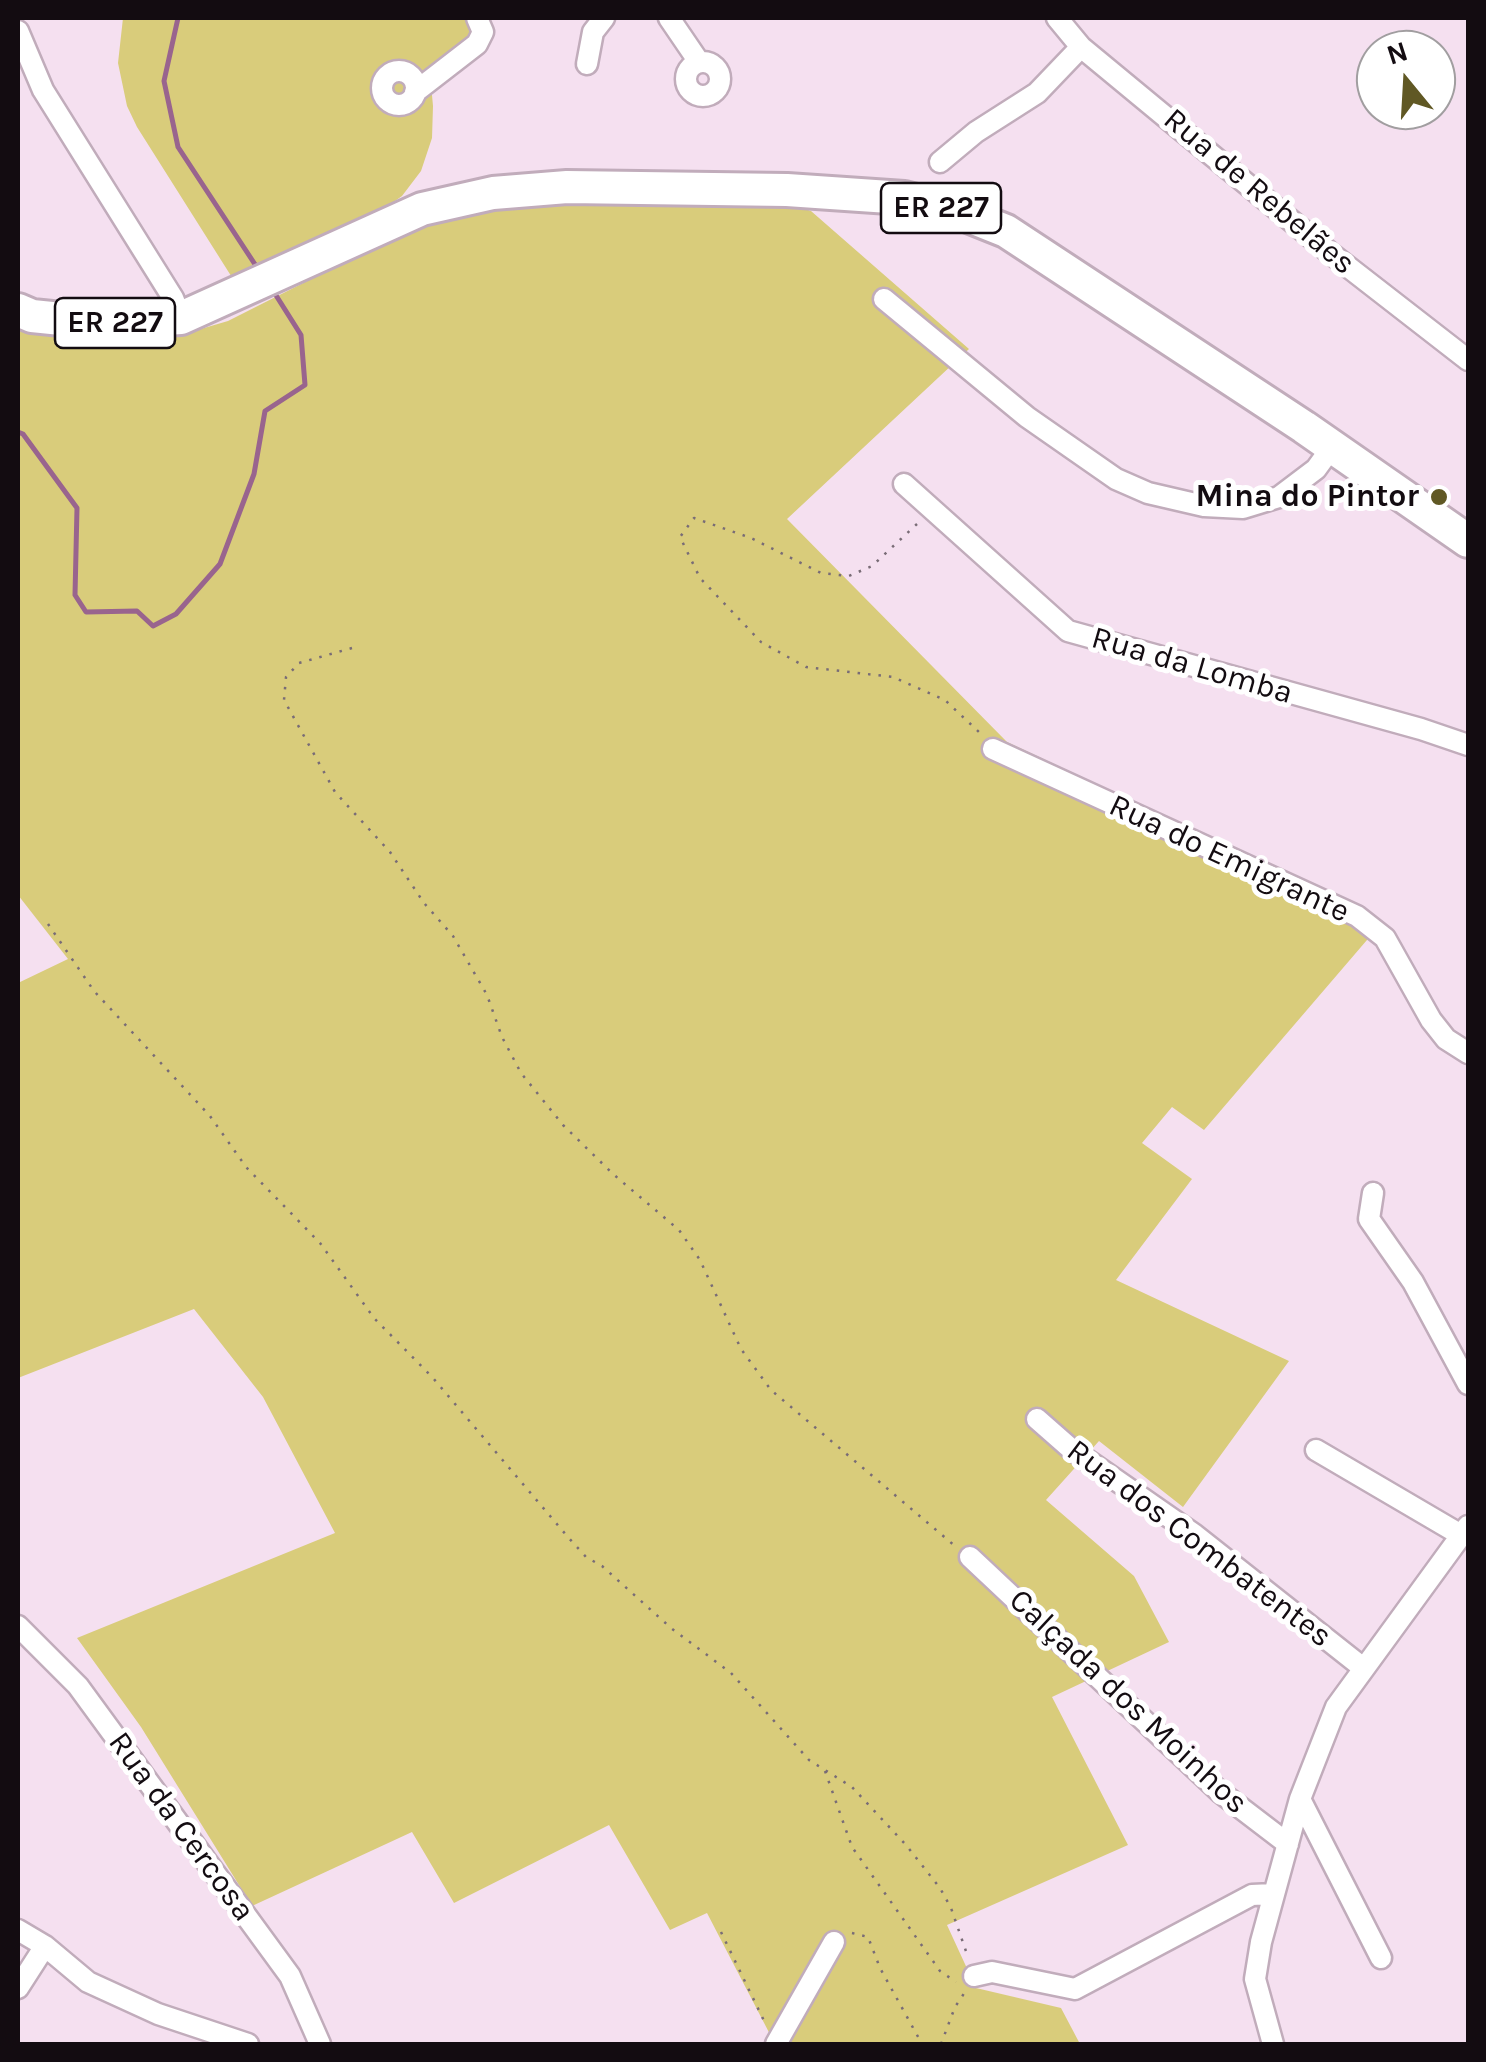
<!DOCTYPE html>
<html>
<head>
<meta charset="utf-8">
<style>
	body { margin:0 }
	#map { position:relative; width:1486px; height:2062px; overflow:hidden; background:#f5e0f0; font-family:Karla,sans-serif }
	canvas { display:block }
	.frame { position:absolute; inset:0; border:20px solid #130c11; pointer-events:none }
	.north { position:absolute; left:1356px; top:30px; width:100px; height:100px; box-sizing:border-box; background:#fff; border:2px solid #a19ea0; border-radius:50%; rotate:342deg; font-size:28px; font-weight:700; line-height:40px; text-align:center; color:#130c11 }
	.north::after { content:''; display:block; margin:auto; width:35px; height:45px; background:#605824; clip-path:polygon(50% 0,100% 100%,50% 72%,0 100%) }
</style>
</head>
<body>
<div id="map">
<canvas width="1486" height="2062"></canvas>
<div class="frame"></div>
<div class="north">N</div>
</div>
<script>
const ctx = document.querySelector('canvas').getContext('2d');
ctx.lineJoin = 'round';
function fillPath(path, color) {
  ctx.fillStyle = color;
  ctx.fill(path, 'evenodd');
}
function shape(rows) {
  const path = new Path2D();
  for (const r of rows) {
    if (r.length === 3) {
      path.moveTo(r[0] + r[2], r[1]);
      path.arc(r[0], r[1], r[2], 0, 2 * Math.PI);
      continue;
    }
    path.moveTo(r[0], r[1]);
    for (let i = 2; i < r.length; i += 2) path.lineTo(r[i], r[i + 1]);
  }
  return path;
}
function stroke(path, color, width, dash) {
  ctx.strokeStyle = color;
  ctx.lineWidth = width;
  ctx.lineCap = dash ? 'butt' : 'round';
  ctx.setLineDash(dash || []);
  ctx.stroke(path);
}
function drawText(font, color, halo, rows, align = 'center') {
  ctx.font = font + ' Karla,sans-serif';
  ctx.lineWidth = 10;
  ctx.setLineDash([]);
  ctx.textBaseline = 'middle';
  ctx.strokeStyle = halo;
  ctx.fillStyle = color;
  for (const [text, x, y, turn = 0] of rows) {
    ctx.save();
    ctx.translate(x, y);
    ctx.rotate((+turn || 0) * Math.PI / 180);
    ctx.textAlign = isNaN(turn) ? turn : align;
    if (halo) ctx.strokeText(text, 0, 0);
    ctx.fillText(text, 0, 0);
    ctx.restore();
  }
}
fillPath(shape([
	[123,18,469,18,471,27,468,41,430,73,433,106,432,138,421,171,402,196,388,206,233,279,137,127,127,106,118,63],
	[555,204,792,204,811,211,969,349,787,519,1007,742,1325,891,1379,926,1204,1130,1172,1107,1142,1143,1192,1179,1116,1280,1289,1361,1183,1507,1099,1441,1046,1500,1134,1576,1169,1642,1052,1697,1128,1845,947,1925,976,1988,1061,2008,1080,2044,775,2044,707,1913,670,1930,609,1825,454,1903,412,1832,252,1906,141,1727,77,1638,335,1533,263,1397,194,1309,18,1378,18,983,68,959,18,895,18,325,82,341,139,343,170,338,228,321,418,225,469,212]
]), '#d9cc7b');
stroke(shape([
	[178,18,164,81,178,147,260,272],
	[18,432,23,434,77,508,75,595,86,612,137,611,153,626,176,614,220,564,254,474,265,411,305,385,301,335,272,289]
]), '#99648e', 5);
const street = shape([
	[669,18,699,62],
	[1057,18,1081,47,1329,252,1468,360],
	[18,31,43,90,173,298,181,318],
	[703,79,17],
	[587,64,593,32,604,18],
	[399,88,17],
	[415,92,477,44,483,32,477,18],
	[940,162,976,132,1037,93,1081,47],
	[884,299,1027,417,1116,479,1148,493,1204,506,1243,508,1279,497,1316,469,1332,447],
	[904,484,1068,631,1421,729,1468,745],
	[993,749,1357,916,1385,938,1431,1020,1446,1039,1468,1053],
	[1373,1193,1369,1219,1413,1282,1468,1384],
	[1037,1419,1070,1448,1195,1535,1362,1667],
	[1316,1450,1461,1535],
	[970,1557,1220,1792,1288,1844],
	[18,1626,78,1686,290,1976,320,2044],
	[1300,1799,1381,1958],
	[18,1930,45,1946,88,1982,158,2014,248,2044],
	[974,1976,992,1972,1075,1989,1252,1895,1273,1894],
	[18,1988,45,1946],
	[776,2044,834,1942],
	[1273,2044,1255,1979,1261,1942,1300,1799,1336,1707,1468,1526]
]);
const primary = shape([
	[18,310,32,316,101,323,181,318,422,209,493,193,567,187,787,190,904,198,956,211,1006,231,1304,427,1468,541]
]);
stroke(street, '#c1acbb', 25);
stroke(primary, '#c1acbb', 38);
stroke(shape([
	[917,524,872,566,849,576,821,573,751,538,694,518,680,537,700,578,761,642,806,667,893,677,945,700,981,734],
	[352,648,299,663,286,677,284,700,335,792,390,852,424,903,453,936,487,995,502,1037,521,1073,563,1125,613,1174,679,1230,700,1260,741,1349,771,1390,955,1546],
	[48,924,94,991,210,1116,246,1167,320,1243,374,1318,433,1378,567,1536,586,1557,602,1566,671,1628,731,1673,809,1760,852,1787,906,1845,940,1888,951,1908,968,1957],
	[825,1771,852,1847,940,1971,956,1982],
	[721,1932,766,2025],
	[852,1933,868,1937,880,1968,922,2044],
	[941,2044,955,2007,965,1992]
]), '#796c76', 2.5, [2.5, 8]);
stroke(street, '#fff', 20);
stroke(primary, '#fff', 32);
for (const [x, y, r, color] of [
	[1439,497,10,"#605824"]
]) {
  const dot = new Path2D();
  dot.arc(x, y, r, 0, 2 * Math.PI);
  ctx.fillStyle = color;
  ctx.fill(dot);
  stroke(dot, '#fff', 4);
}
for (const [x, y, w] of [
	[941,208,120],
	[115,323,120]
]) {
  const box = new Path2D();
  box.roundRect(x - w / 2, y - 25, w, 50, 8);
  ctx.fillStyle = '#fff';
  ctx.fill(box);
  stroke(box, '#130c11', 2.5);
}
drawText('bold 30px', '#130c11', null, [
	["ER 227",941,208],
	["ER 227",115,323]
]);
drawText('32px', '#130c11', '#fff', [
	["Rua de Rebelães",1259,192,40],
	["Rua da Lomba",1192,666,16],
	["Rua do Emigrante",1229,859,25],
	["Rua dos Combatentes",1199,1544,37],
	["Calçada dos Moinhos",1128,1702,43],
	["Rua da Cercosa",181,1827,54]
]);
drawText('bold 32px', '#130c11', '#fff', [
	["Mina do Pintor",1419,497]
], 'right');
</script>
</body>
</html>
